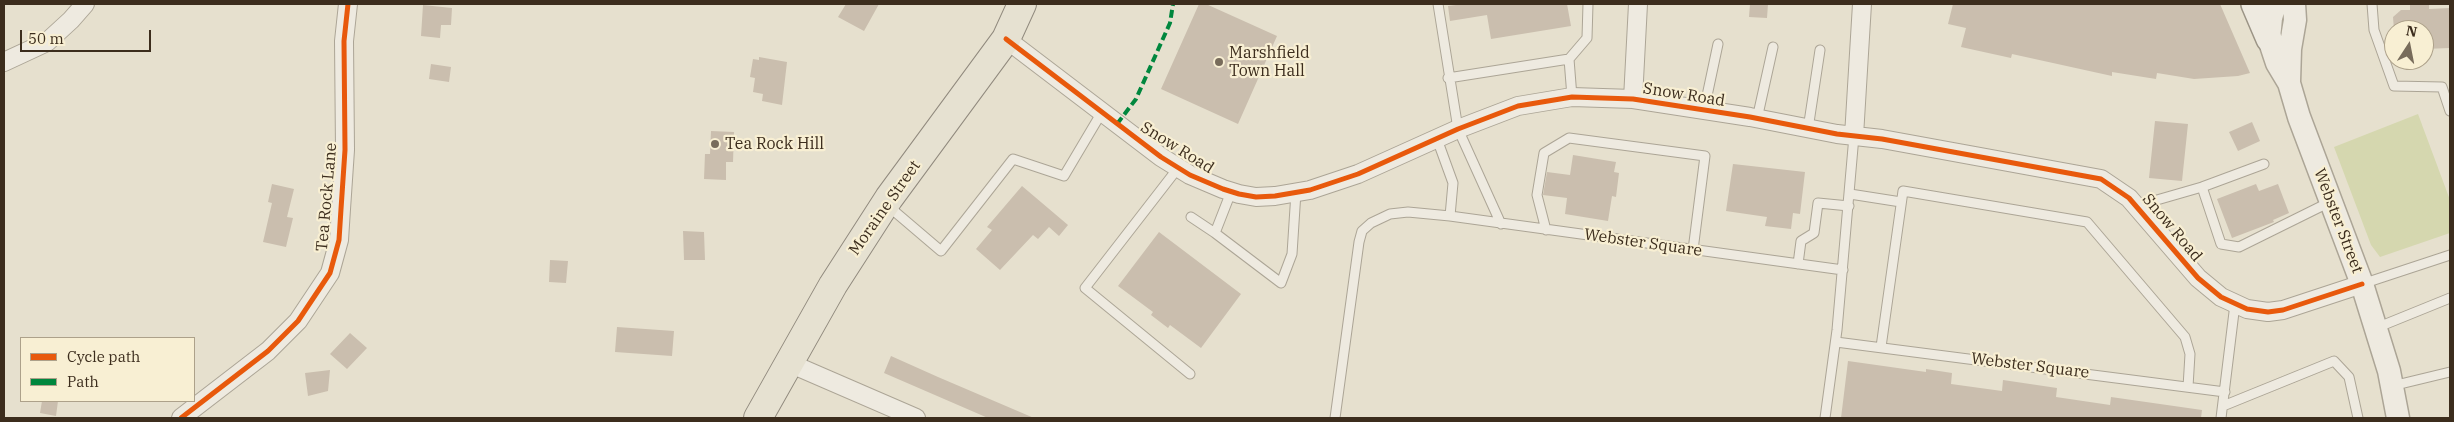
<!DOCTYPE html>
<html>
<head>
<meta charset="utf-8">
<style>
	body { margin:0 }
	#map { position:relative; width:2454px; height:422px; overflow:hidden; background:#e6e0ce; font-family:"IBM Plex Serif",serif }
	canvas { display:block }
	.frame { position:absolute; inset:0; border:5px solid #3c2d1d; pointer-events:none }
	.legend { position:absolute; left:20px; top:337px; width:175px; height:65px; box-sizing:border-box; background:#f8efd3; border:1px solid #ada18a; margin:0; padding:6px 9px; list-style:none; font-size:15px; color:#3c2d1d }
	.legend li { display:flex; align-items:center; gap:10px; height:25px }
	.legend b { width:25px; border:1px solid #ada18a }
	.north { position:absolute; left:2384px; top:20px; width:50px; height:50px; box-sizing:border-box; background:#f8efd3; border:1px solid #ada18a; border-radius:50%; rotate:11deg; font-size:14px; font-weight:700; line-height:20px; text-align:center; color:#3c2d1d }
	.north::after { content:''; display:block; margin:auto; width:18px; height:22px; background:#786c5b; clip-path:polygon(50% 0,100% 100%,50% 72%,0 100%) }
	.scale { position:absolute; left:20px; top:30px; width:131px; height:22px; box-sizing:border-box; border:2px solid #3c2d1d; border-top:0; padding-left:6px; font-size:15px; line-height:18px; white-space:nowrap; color:#3c2d1d; -webkit-text-stroke:4px #f8efd3; paint-order:stroke }
</style>
</head>
<body>
<div id="map">
<canvas width="2454" height="422"></canvas>
<div class="frame"></div>
<ul class="legend">
<li><b style="height:6px;background:#e8590c"></b>Cycle path</li>
<li><b style="height:6px;background:#00873e"></b>Path</li>
</ul>
<div class="north">N</div>
<div class="scale">50 m</div>
</div>
<script>
const ctx = document.querySelector('canvas').getContext('2d');
ctx.lineJoin = 'round';
function fillPath(path, color) {
  ctx.fillStyle = color;
  ctx.fill(path, 'evenodd');
}
function shape(rows) {
  const path = new Path2D();
  for (const r of rows) {
    path.moveTo(r[0], r[1]);
    for (let i = 2; i < r.length; i += 2) path.lineTo(r[i], r[i + 1]);
  }
  return path;
}
function stroke(path, color, width, dash) {
  ctx.strokeStyle = color;
  ctx.lineWidth = width;
  ctx.lineCap = dash ? 'butt' : 'round';
  ctx.setLineDash(dash || []);
  ctx.stroke(path);
}
function drawText(font, color, halo, rows, align = 'center') {
  ctx.font = font + ' "IBM Plex Serif",serif';
  ctx.lineWidth = 4.5;
  ctx.setLineDash([]);
  ctx.textBaseline = 'middle';
  ctx.strokeStyle = halo;
  ctx.fillStyle = color;
  for (const [text, x, y, turn = 0] of rows) {
    ctx.save();
    ctx.translate(x, y);
    ctx.rotate((+turn || 0) * Math.PI / 180);
    ctx.textAlign = isNaN(turn) ? turn : align;
    if (halo) ctx.strokeText(text, 0, 0);
    ctx.fillText(text, 0, 0);
    ctx.restore();
  }
}
fillPath(shape([
	[2418,114,2450,200,2450,233,2380,257,2371,245,2334,147]
]), '#d5d7af');
fillPath(shape([
	[846,4,879,4,864,31,838,17],
	[1199,4,1206,4,1277,36,1238,124,1161,89],
	[1464,4,1567,4,1571,26,1491,39,1487,15,1450,21,1448,6],
	[1750,4,1768,4,1767,18,1749,17],
	[1953,4,2220,4,2250,73,2238,76,2194,79,2157,73,2156,79,2112,72,2112,76,2012,54,2011,58,1961,47,1966,28,1948,24],
	[2410,4,2429,4,2429,9,2450,8,2450,48,2424,49,2424,30,2394,30,2393,17,2401,10,2410,10],
	[423,5,452,8,451,25,441,25,440,38,421,36],
	[759,57,787,62,782,105,762,101,763,94,753,92,755,78,750,77,753,59,759,60],
	[431,64,451,67,449,82,429,79],
	[2155,121,2188,124,2182,181,2149,178],
	[2252,122,2260,141,2238,151,2229,132],
	[711,131,734,132,733,162,726,162,726,180,704,179,705,154,710,154],
	[1573,155,1616,162,1614,172,1619,173,1616,197,1612,196,1608,221,1565,214,1567,198,1543,195,1547,172,1570,175],
	[1733,164,1805,172,1800,214,1793,213,1791,229,1765,226,1767,217,1726,211],
	[272,184,294,189,287,217,293,218,286,247,263,242,272,203,268,202],
	[2256,184,2259,191,2278,184,2289,213,2273,220,2274,222,2232,238,2217,199],
	[1022,186,1068,225,1059,236,1049,227,1038,239,1033,235,1000,270,976,249,992,230,987,227],
	[683,231,704,232,705,260,684,260],
	[1159,232,1241,294,1201,348,1170,325,1168,328,1151,315,1153,312,1118,286],
	[550,260,568,261,566,283,549,282],
	[617,327,674,331,672,356,615,352],
	[350,333,367,348,347,369,330,354],
	[891,356,938,377,1034,418,988,418,884,373],
	[1848,361,1926,372,1926,369,1952,373,1951,384,2002,391,2003,380,2057,388,2056,397,2110,405,2111,397,2202,410,2201,418,1841,418],
	[330,370,328,391,308,396,305,373],
	[42,401,58,401,56,416,40,413]
]), '#cabeae');
const service = shape([
	[1438,4,1458,129,1501,224],
	[2372,4,2374,30,2394,86,2442,87,2450,111],
	[1448,78,1569,59],
	[1572,97,1569,59,1587,38,1588,4],
	[1704,110,1718,44],
	[1757,119,1773,47],
	[1808,129,1820,50],
	[1437,139,1453,183,1450,216],
	[1178,168,1085,288,1190,374],
	[2202,187,2221,244,2239,247,2330,202],
	[1231,192,1215,233,1281,283,1292,254,1296,192],
	[1850,194,1901,202],
	[887,205,941,251,1013,159,1064,176,1102,112],
	[2136,206,2202,187,2264,164],
	[1191,217,1215,233],
	[1546,230,1537,195,1544,153,1569,138,1705,156,1693,250],
	[1798,264,1801,241,1814,233,1818,203,1849,206],
	[2362,284,2450,255],
	[2376,328,2450,298],
	[1836,342,2225,392],
	[1881,347,1903,191,2087,222,2185,337,2190,354,2188,387],
	[2392,386,2450,372],
	[2223,406,2334,361,2349,377,2358,418],
	[1335,418,1359,242,1362,231,1371,223,1390,214,1408,212,1450,216,1843,270],
	[1825,418,1837,330,1854,136],
	[2221,418,2235,304]
]);
const minor = shape([
	[1006,39,1161,157,1190,175,1223,189,1239,194,1256,197,1275,196,1310,190,1358,174,1458,129,1518,106,1572,97,1633,99,1750,117,1837,134,1882,139,2101,179,2129,198,2198,278,2221,297,2247,309,2268,312,2283,310,2362,284],
	[4,62,47,42,71,20,85,4],
	[1633,99,1638,4],
	[1854,136,1862,4],
	[789,363,916,418],
	[181,418,268,351,298,321,330,273,339,240,341,209,345,150,344,41,348,4]
]);
const tertiary = shape([
	[2275,4,2271,18,2269,39,2277,63,2289,83,2299,117,2362,284,2389,371,2398,418],
	[2289,82,2290,49,2295,20,2294,4]
]);
const secondary = shape([
	[2254,4,2269,39]
]);
const primary = shape([
	[758,418,833,285,889,198,1006,39,1022,4]
]);
stroke(service, '#aca596', 11);
stroke(minor, '#aca596', 20);
stroke(tertiary, '#aca596', 25);
stroke(secondary, '#9b9486', 28);
stroke(primary, '#918a7e', 30);
stroke(service, '#eeeae0', 9);
stroke(minor, '#eeeae0', 18);
stroke(tertiary, '#eeeae0', 22);
stroke(secondary, '#eeeae0', 25);
stroke(primary, '#e6e1d1', 28);
stroke(shape([
	[1117,124,1136,99,1170,23,1173,4]
]), '#00873e', 4, [8, 4]);
stroke(shape([
	[1006,39,1161,157,1190,175,1223,189,1239,194,1256,197,1275,196,1310,190,1358,174,1458,129,1518,106,1572,97,1633,99,1750,117,1837,134,1882,139,2101,179,2129,198,2198,278,2221,297,2247,309,2268,312,2283,310,2362,284],
	[181,418,268,351,298,321,330,273,339,240,341,209,345,150,344,41,348,4]
]), '#e8590c', 5);
for (const [x, y, r, color] of [
	[1219,62,5,"#786c5b"],
	[715,144,5,"#786c5b"]
]) {
  const dot = new Path2D();
  dot.arc(x, y, r, 0, 2 * Math.PI);
  ctx.fillStyle = color;
  ctx.fill(dot);
  stroke(dot, '#f8efd3', 2);
}
drawText('16px', '#3c2d1d', '#f8efd3', [
	["Marshfield",1229,53],
	["Town Hall",1229,71],
	["Tea Rock Hill",725,144]
], 'left');
drawText('16px', '#3c2d1d', '#f8efd3', [
	["Snow Road",1684,95,9],
	["Snow Road",1177,148,32],
	["Tea Rock Lane",327,197,-85],
	["Moraine Street",885,208,-55],
	["Webster Street",2338,221,69],
	["Snow Road",2172,228,50],
	["Webster Square",1643,243,8],
	["Webster Square",2030,366,7]
]);
</script>
</body>
</html>
